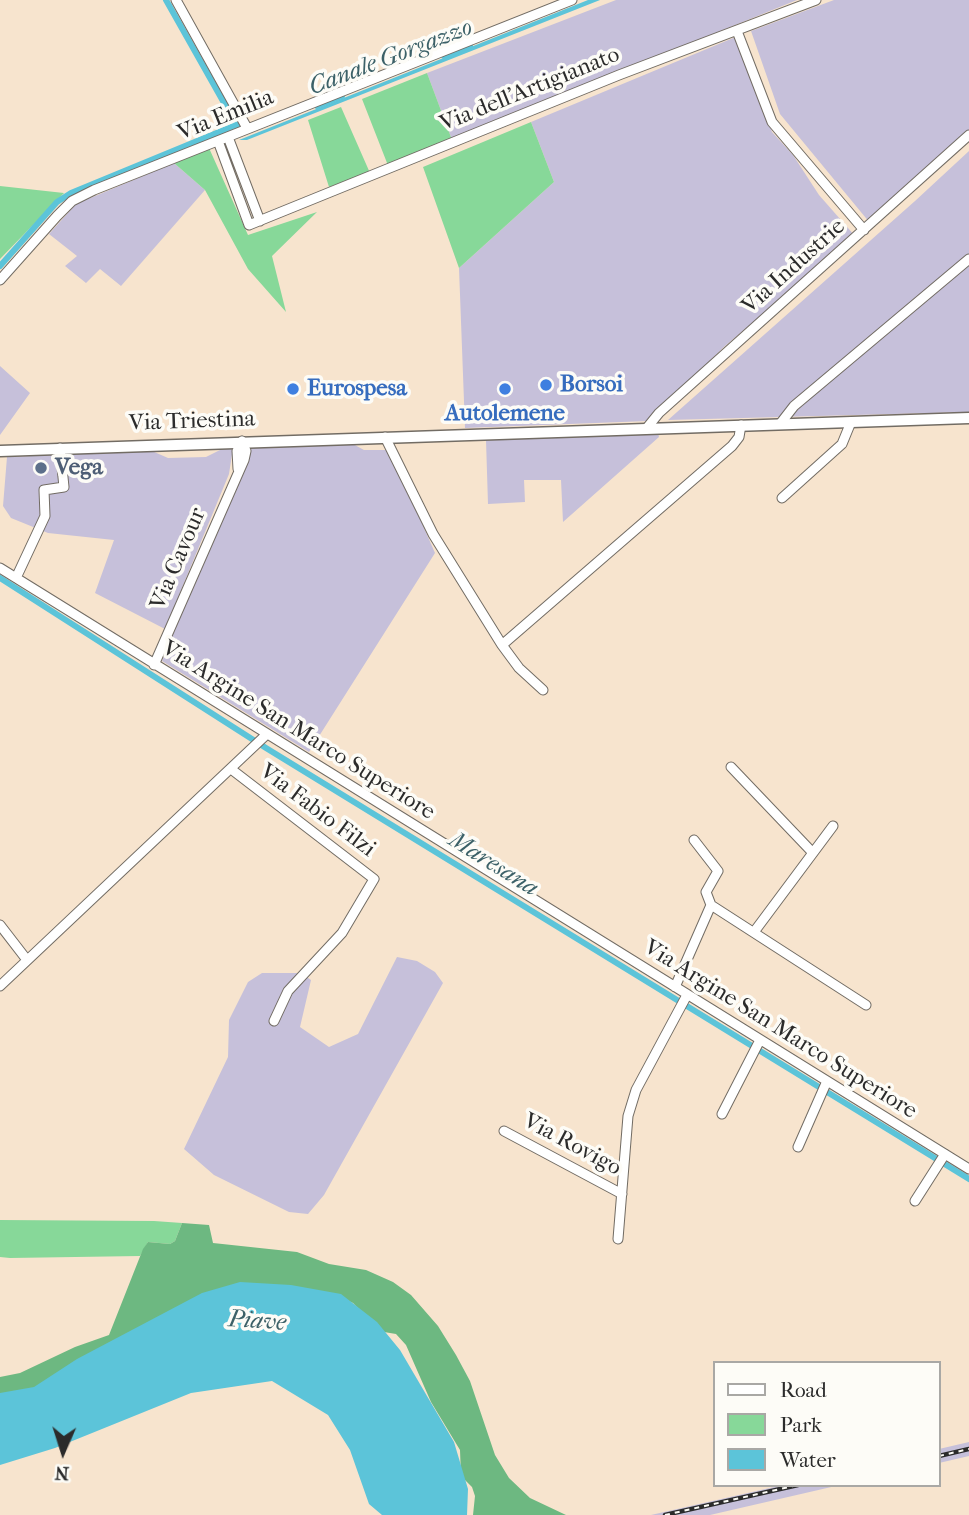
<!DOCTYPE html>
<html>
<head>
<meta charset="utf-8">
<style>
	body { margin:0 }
	#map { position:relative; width:969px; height:1515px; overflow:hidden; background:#f7e4ce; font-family:"IM FELL French Canon",serif }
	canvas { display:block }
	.legend { position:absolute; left:713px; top:1361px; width:228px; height:126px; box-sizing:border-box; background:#fdfcf7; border:2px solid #a9a8a5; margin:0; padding:9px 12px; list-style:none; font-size:21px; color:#2b2b2b }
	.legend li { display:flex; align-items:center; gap:14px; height:35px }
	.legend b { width:35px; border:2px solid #a9a8a5 }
	.north { position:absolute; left:28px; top:1417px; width:70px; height:70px; -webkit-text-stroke:5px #fdfcf7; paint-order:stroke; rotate:183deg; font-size:19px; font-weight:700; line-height:28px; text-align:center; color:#2b2b2b }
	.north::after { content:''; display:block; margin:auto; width:24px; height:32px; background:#2b2b2b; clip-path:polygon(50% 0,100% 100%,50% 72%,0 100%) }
</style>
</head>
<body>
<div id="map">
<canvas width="969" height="1515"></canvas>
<ul class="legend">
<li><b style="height:9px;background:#fff"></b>Road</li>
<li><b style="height:19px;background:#87d899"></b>Park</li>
<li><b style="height:19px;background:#5cc4d9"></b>Water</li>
</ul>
<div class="north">N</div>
</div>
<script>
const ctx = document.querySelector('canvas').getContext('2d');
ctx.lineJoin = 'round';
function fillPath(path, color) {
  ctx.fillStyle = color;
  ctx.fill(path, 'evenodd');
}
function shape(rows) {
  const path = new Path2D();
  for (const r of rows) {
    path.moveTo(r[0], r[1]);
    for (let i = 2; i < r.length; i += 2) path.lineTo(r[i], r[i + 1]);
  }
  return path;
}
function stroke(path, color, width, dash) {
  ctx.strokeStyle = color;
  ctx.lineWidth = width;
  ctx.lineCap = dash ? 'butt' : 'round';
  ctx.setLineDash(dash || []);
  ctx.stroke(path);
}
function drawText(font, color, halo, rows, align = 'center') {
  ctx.font = font + ' "IM FELL French Canon",serif';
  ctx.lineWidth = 7;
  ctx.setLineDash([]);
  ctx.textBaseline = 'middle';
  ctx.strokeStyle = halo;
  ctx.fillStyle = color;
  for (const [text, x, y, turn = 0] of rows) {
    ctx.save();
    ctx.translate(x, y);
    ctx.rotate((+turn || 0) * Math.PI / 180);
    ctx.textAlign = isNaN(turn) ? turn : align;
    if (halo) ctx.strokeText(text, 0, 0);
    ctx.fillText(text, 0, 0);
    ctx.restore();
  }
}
fillPath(shape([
	[616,0,797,0,452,140,427,73],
	[834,0,969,0,969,134,870,223,780,114,751,31],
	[738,36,772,132,793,155,819,195,855,236,725,346,648,421,465,428,459,268,554,182,531,122],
	[969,151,969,412,668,420,915,201],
	[174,163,205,190,121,286,100,269,86,283,65,266,77,256,49,234,76,204],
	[0,366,30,393,0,435],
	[658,433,659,437,563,522,561,480,524,480,525,502,488,504,486,440],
	[353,444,364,450,390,450,435,553,309,752,162,661,238,477,242,448],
	[233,448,229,474,165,629,95,593,114,540,48,533,11,518,3,506,7,457,152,451,168,458,206,457,222,449],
	[397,957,417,961,435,972,443,983,324,1195,308,1214,289,1212,214,1175,184,1149,228,1057,229,1020,248,982,262,973,301,973,311,980,300,1027,329,1047,358,1034],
	[969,1442,969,1456,939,1463,939,1449],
	[783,1485,840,1485,710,1515,651,1515]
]), '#c6c0da');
fillPath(shape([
	[427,73,452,140,389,168,362,99],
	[341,107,370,173,329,187,308,120],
	[531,122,554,182,459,268,423,167],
	[209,148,248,235,317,212,272,256,286,312,248,269,205,190,174,163],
	[0,186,64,193,0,259],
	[0,1220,154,1221,182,1223,175,1241,170,1244,148,1242,140,1256,10,1258,0,1257]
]), '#87d899');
fillPath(shape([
	[182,1223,209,1225,213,1243,297,1252,329,1264,366,1270,393,1282,411,1295,438,1326,456,1355,470,1381,495,1455,509,1478,530,1498,566,1515,473,1515,475,1496,472,1487,461,1476,460,1450,431,1402,406,1345,396,1334,384,1332,373,1324,353,1303,337,1296,54,1387,0,1397,0,1377,20,1373,75,1347,109,1335,143,1249,148,1242,170,1244,175,1241]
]), '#6db881');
fillPath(shape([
	[588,0,600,0,247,140,239,140],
	[240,1282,291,1285,341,1294,377,1322,400,1350,454,1442,468,1489,467,1515,382,1515,369,1504,350,1450,328,1415,272,1381,191,1393,55,1448,0,1465,0,1393,34,1387,77,1359,202,1293]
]), '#5cc4d9');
stroke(shape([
	[166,0,241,133],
	[444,56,470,46],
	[317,106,342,96],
	[0,266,57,202,71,193,236,125],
	[0,578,266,748,969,1179]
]), '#5cc4d9', 6);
const minor = shape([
	[176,0,247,128],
	[737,31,772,122,864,230],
	[228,137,260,221],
	[218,141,249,225,619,75,816,0],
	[0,280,57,216,72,201,94,190,572,0],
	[780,424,794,406,969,259],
	[646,429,659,413,969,135],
	[385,437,433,534,502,645,732,446,739,437,741,425],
	[238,469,237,451,242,441],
	[782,498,842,444,851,422],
	[0,568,969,1169],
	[16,578,45,516,44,490,64,487,60,448],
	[502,645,519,668,543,690],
	[154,665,244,460,246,451,242,441],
	[731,767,813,853],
	[231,769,374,879,342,933,288,991,274,1021],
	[694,840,718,871,706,892,711,905],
	[0,925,27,960],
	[754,932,833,826],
	[0,986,267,734],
	[675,987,711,905,866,1005],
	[722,1114,760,1040],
	[504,1131,622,1194],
	[798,1147,827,1081],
	[915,1201,945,1154],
	[618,1239,628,1116,636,1090,687,995]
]);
const major = shape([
	[0,451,969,418]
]);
stroke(minor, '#726c64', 11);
stroke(major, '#726c64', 13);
stroke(minor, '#fff', 9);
stroke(major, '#fff', 10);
const rail = shape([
	[939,1456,969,1449],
	[665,1515,798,1485]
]);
stroke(rail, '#2b2b2b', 4.5);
stroke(rail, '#fdfcf7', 2, [5]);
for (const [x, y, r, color] of [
	[546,385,7,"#3f7fe0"],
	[293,389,7,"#3f7fe0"],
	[505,389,7,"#3f7fe0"],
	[41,468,7,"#5c6f8a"]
]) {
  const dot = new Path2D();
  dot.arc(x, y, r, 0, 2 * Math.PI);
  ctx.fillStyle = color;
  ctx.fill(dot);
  stroke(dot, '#fdfcf7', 2.5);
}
drawText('23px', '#2b2b2b', '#fdfcf7', [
	["Via dell'Artigianato",530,90,-22],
	["Via Emilia",226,116,-22],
	["Via Industrie",794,267,-42],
	["Via Triestina",192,422,-2],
	["Via Cavour",179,559,-67],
	["Via Argine San Marco Superiore",298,731,32],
	["Via Fabio Filzi",317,811,37],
	["Via Argine San Marco Superiore",780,1030,32],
	["Via Rovigo",572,1145,28]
]);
drawText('bold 23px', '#366cbe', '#fdfcf7', [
	["Borsoi",560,385],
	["Eurospesa",307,389],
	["Autolemene",505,414,"center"]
], 'left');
drawText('bold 23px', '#4e5e75', '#fdfcf7', [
	["Vega",55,468]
], 'left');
drawText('italic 24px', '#3c6168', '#fdfcf7', [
	["Canale Gorgazzo",391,58,-21],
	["Maresana",493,865,32],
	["Piave",257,1322,4]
]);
</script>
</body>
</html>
